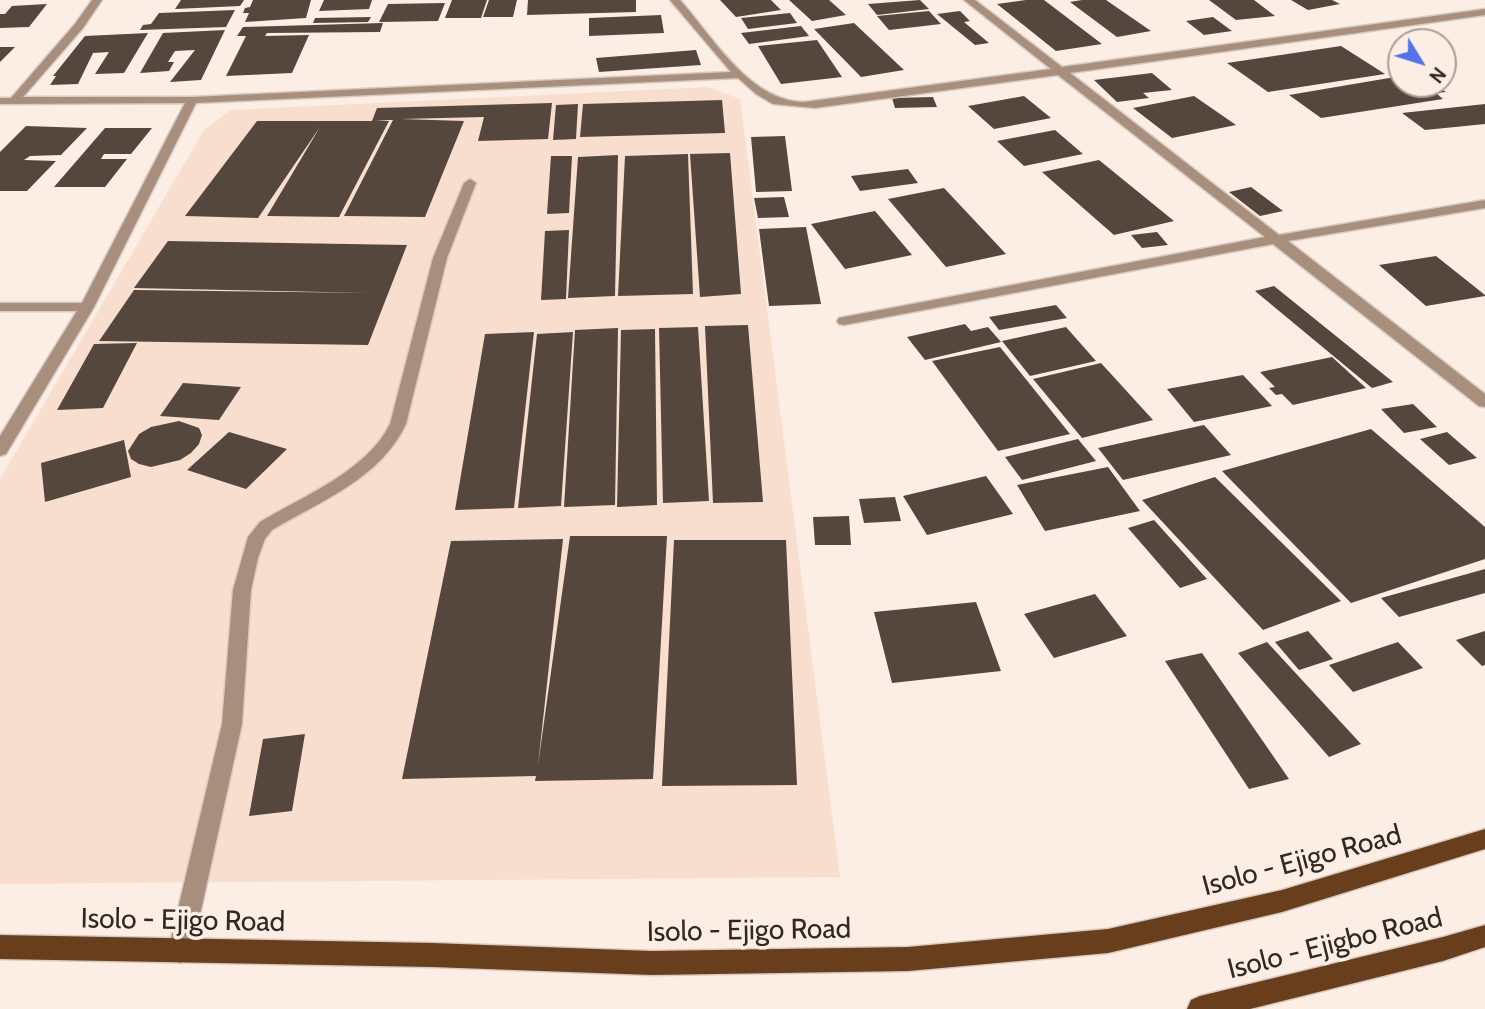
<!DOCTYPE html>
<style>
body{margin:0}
#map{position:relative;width:1485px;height:1009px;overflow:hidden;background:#fceee4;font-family:Cabin,sans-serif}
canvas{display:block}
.north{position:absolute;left:1387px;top:28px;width:70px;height:70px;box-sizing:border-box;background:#fceee4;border:2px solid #aa9f97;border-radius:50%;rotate:128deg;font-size:19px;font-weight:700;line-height:28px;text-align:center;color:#2f2824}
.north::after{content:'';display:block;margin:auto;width:24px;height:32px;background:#5274e8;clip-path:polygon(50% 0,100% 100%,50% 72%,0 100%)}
</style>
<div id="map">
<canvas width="1485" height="1009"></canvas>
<div class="north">N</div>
</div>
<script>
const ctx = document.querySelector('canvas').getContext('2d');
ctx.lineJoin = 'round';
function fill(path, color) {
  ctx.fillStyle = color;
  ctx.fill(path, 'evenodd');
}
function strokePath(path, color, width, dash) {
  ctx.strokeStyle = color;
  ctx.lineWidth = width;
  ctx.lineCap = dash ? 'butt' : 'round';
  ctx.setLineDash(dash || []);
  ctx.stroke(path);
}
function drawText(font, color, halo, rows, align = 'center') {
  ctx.font = font + ' Cabin,sans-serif';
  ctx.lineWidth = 7;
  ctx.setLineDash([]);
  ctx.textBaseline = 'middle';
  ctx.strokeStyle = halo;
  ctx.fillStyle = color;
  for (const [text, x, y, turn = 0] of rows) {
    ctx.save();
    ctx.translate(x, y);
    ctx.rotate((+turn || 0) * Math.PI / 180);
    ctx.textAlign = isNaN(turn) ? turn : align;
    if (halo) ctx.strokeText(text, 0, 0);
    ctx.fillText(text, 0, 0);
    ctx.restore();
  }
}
const built = new Path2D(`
 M709,87L740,99L840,877L0,884V479L204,130L231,110Z`);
const building = new Path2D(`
 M181,0H244L240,6L175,9Z
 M253,0H311L306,18L245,22L249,13H243L245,8L250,7Z
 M324,0H372L369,9L319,11Z
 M452,0H487L481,18H445Z
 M489,0H517L513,17H483Z
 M528,0H636V12L527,15Z
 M720,0H771L781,10L736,17Z
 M789,0H829L846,15L812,21Z
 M920,0L929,9L877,15L868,4Z
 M1026,0H1044L1102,44L1056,51L997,4Z
 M1082,0H1106L1151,31L1117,37L1070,2Z
 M1209,0H1254L1275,16L1236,20Z
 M1291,0H1332L1340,4L1308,10Z
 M445,3L438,21L379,22L388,4Z
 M47,4L29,27L0,28V14H5L12,6Z
 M235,10L226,27L140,30L143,25L151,24L159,13Z
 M929,11L941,24L889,30L877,16Z
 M960,11L970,21L964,22L989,43L975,45L937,14Z
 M790,13L797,23L748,29L741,18Z
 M661,15L664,33L589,36V18Z
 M371,17L368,22L313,23L315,18Z
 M1213,17L1232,31L1204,35L1186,21Z
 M383,23L380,32L267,33L265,36L309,35L292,73L226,76L246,36H237L243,27Z
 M854,23L904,70L861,77L814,29Z
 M801,26L809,36L749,44L741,33Z
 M225,30L201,80L170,82L195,50L175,51L168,62H174L169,71L140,73L163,33Z
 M148,33L124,73L95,74L109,52L93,53L78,84L50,85L56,76H53L85,36Z
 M817,40L842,77L781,84L758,46Z
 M1341,46L1385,74L1268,92L1227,63Z
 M0,47H15L0,62Z
 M696,50L701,65L599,72L596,58Z
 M1152,73L1172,90L1143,93L1149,98L1117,102L1094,80Z
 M1401,76V84H1434L1446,92L1436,93L1443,99L1321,118L1289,95Z
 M1024,96L1051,118L994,129L968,106Z
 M1194,96L1236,125L1172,138L1133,108Z
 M933,97L937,107L895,108L892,98Z
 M722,100L725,133L580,137L583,104Z
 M552,103L548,139L478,141L484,117L401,119L464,121L425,217L344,216L393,120H375L389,121L339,217L267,216L320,127L258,218L185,216L257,121H372L377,108Z
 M578,104L576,139L553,140L556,105Z
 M1485,104V124L1425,130L1402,113Z
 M26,126L87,128L61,155L30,156L24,160L56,161L27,191H0V152Z
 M105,128H152L131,154H104L101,159H127L105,187H54Z
 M1055,130L1083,154L1024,166L997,141Z
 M785,136L792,191L756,192L751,137Z
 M730,153L741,294L700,297L690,154Z
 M688,154L693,294L618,296L625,156Z
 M618,155L615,296L568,298L578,157Z
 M551,156H572L569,213L547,214Z
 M1099,160L1174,221L1114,235L1042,172Z
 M908,169L918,183L860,191L851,176Z
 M1251,187L1283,211L1260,216L1229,192Z
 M944,188L1006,254L946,267L888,199Z
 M784,197L789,217L758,218L754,198Z
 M875,211L912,255L845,269L811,224Z
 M806,227L821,304L769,306L759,229Z
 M569,230L566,299L541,300L545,231Z
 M1157,232L1168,245L1142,248L1131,235Z
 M168,241L407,245L368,345L99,341L134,290L371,293L134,288Z
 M1436,256L1485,295V296L1426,306L1379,265Z
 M1274,286L1393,382L1372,388L1255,291Z
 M1056,305L1067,318L999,330L989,317Z
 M965,324L971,331L988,327L1001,342L925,360L907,337Z
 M748,325L763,502L713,503L705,326Z
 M698,327L709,501L663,503L659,328Z
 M1066,327L1096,361L1030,376L1002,341Z
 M618,328L615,505L564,507L575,330Z
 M655,329L657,505L617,507L621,330Z
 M534,332L514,508L455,510L485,334Z
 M573,332L561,506L518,508L537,334Z
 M137,343L103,408L57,410L94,344Z
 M1000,347L1070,434L998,451L932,361Z
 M1332,357L1366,388L1293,405L1282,394L1276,395L1269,388L1275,387L1260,372Z
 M1101,363L1153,420L1082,438L1033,379Z
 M1243,375L1272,406L1194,422L1167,389Z
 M183,383L241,387L219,420L160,416Z
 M1413,404L1437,427L1404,433L1381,409Z
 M179,421L199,428L202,435L199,444L191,453L180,460L151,467L139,464L131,459L128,451L139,434L151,427Z
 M1204,425L1231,455L1123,480L1098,448Z
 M1371,429L1485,527V559L1351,603L1222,471Z
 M229,432L287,449L246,489L187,470Z
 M1447,432L1477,458L1449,465L1420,439Z
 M1078,439L1096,461L1022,480L1005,457Z
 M124,440L131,477L45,502L41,463Z
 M1108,467L1140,511L1045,531L1017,485Z
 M986,476L1013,514L927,535L903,496Z
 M1215,477L1341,601L1263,630L1142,500Z
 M895,497L901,521L864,523L859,499Z
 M849,516L851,545H815L813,517Z
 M1154,520L1207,579L1180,588L1128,528Z
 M570,536H667L653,779L535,781L536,776L402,779L451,541L563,539L538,765Z
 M674,540H786L797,785L662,786Z
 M1485,569V593L1399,617L1381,598Z
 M1095,594L1127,636L1054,658L1024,614Z
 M976,602L1001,671L892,683L874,612Z
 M1308,631L1333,659L1299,670L1275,642Z
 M1485,631V665L1482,666L1456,640Z
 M1267,642L1361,744L1329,757L1238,653Z
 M1398,642L1423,668L1353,692L1329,665Z
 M1202,653L1289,779L1249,789L1165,661Z
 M305,734L292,811L249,816L263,739Z`);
const lane = new Path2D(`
 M470,179L476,183L447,258L406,424C381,478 321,501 272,530L265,539L258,558L251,590L242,724L192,951L189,959L180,963L171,959L168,951L222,724L233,590L248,537L260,522C303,496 367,471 390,424L433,258L464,183Z`);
const street = new Path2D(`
 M92,0H102L83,28L23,97H192L731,72L670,0H680C713,37 749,101 804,102L1051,69L964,0H975L1062,67L1485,9V15L1070,73L1279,235L1485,200V208L1288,241L1485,394V407L1479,406L1273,244L844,325L839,324L837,321L839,318L844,317L1265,237L1058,75L815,108L773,104L756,94L738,78L196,103L94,307L6,454L0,456V436L77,311H0V303H82L185,103L0,104V98H11L75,24Z`);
const primary = new Path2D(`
 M1485,829V849L1282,912L1108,953L908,971L652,975L432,967L0,959V935L432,943L652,951L908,947L1108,929L1282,890Z
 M1485,925V947L1443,961L1250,1009H1187L1191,1000L1200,996L1443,937Z`);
const nearStreetnames = [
 ["Isolo - Ejigo Road",1302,861,-15],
 ["Isolo - Ejigo Road",183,921,1],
 ["Isolo - Ejigo Road",749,931,-1],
 ["Isolo - Ejigbo Road",1335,944,-14]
];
fill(built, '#f7dece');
fill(building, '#55473d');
strokePath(lane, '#d7cac1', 3);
strokePath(street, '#d7cac1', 3);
strokePath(primary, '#d7cac1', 3);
fill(lane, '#a88e7d');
fill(street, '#a88e7d');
fill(primary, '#693e1d');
drawText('28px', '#2f2824', '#fceee4', nearStreetnames);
</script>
